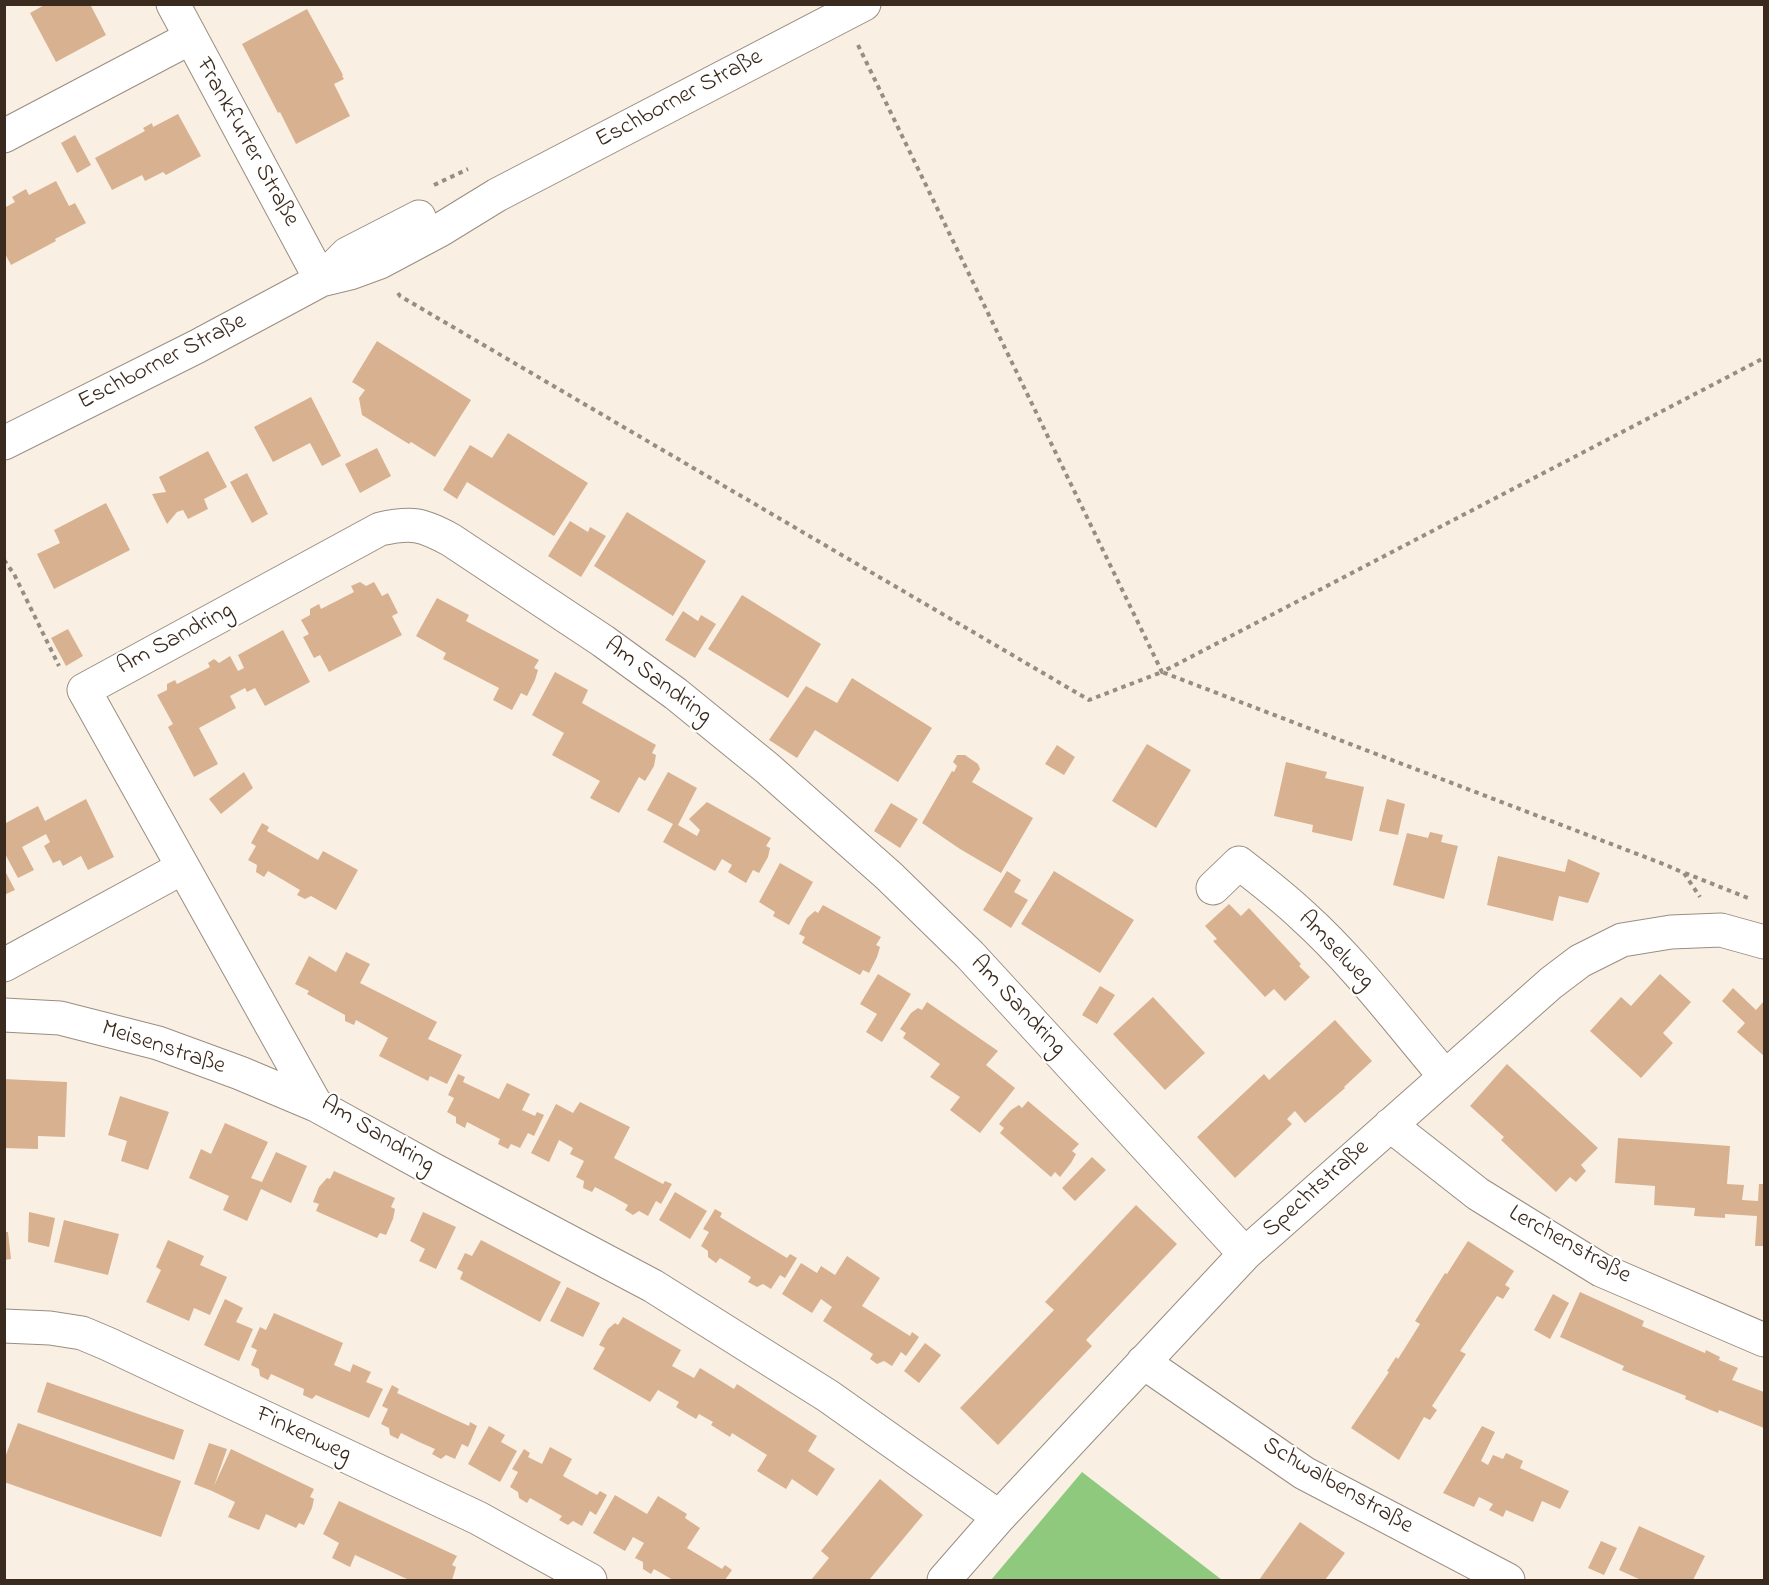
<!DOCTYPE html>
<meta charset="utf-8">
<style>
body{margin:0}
#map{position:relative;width:1769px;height:1585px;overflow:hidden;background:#f9f0e3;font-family:"Indie Flower",sans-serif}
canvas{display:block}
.frame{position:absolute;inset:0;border:6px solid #3b2a1e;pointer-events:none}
</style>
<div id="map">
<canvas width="1769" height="1585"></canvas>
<div class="frame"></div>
</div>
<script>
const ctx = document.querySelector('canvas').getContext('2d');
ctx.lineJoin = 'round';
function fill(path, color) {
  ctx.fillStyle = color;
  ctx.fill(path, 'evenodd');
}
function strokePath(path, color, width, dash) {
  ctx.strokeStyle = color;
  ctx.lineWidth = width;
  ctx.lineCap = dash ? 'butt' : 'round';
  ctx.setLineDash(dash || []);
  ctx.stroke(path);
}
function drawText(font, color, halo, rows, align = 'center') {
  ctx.font = font + ' "Indie Flower",sans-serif';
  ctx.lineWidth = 4.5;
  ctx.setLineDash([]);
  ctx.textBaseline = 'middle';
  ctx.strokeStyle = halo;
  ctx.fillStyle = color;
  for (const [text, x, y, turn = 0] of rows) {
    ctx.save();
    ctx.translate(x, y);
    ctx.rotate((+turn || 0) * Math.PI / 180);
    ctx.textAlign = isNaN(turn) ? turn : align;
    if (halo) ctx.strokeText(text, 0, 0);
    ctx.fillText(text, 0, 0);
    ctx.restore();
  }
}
const green = new Path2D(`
 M1082,1472L1222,1580H991Z`);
const building = new Path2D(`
 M46,4H90L106,35L56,62L30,13Z
 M307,9L343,75L342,76L344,79L334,84L350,116L296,144L280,112L278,113L242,44Z
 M178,114L201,156L166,175L163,172L145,181L142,175L112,190L95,158L145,131L143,128L152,123L153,127Z
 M75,135L91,165L77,173L61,143Z
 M56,181L69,206L75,203L86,223L55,239L56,241L11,265L4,252V208L15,202L12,197L26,189L29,195Z
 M377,341L471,400L435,457L411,442L409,444L362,415L359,398L365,390L352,382Z
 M311,397L341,456L322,466L310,443L273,462L254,427Z
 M508,433L588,483L554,536L467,482L457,499L443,490L470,445L492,458Z
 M377,448L391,476L360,493L345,464Z
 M208,451L227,487L204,499L208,509L188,519L183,510L177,512L167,524L152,494L166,492L159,477Z
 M247,473L268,514L252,523L230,482Z
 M106,503L130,550L54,589L37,554L60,543L54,530Z
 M627,512L706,561L673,616L594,566Z
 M570,521L588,532L590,527L606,536L581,577L548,556Z
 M360,582L366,586L374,582L382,596L388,593L398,613L392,616L402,635L329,672L320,655L314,658L303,637L309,634L301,620L310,615V609L319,604L321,609L354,592L351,586Z
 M742,595L821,644L788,698L708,649Z
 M437,598L469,615L466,621L539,660L534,668L538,670L535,680L527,696L521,693L512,710L493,700L499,688L443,659L446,653L416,636Z
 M683,611L698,621L701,615L716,624L695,658L665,640Z
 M68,629L83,656L66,666L51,638Z
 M283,630L310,682L265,706L255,688L247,692L245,688L230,696L236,708L199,728L218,764L194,777L168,727L173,724L157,695L167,690V684L175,680L177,684L210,667L208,663L214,659L219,663L230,656L238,671L244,668L238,655Z
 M555,672L588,690L582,703L656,745L652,753L656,755L654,766L645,781L639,777L619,813L590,798L600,781L552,755L564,733L532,715Z
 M852,678L932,728L898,782L815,730L797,758L769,740L806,686L837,703Z
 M1147,744L1191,770L1156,828L1112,801Z
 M1057,745L1075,757L1064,775L1045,764Z
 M957,755H965L978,764L980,769L972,782L1033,818L1001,873L960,849L922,823L952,771L954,772L957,766L953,762Z
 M1286,762L1327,772L1325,778L1364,787L1352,841L1312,832L1313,825L1274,816Z
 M244,772L253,788L221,814L209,799Z
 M668,772L697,788L678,825L697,836L700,830L689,819L707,802L771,838L766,846L770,848L768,857L759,873L753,870L746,883L728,872L732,865L722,859L715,871L663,842L673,824L647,810Z
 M86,799L114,857L88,870L81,856L63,866L60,860L53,863L44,846L50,842L46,834L22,847L34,870L18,878L4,852V824L38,806L45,821Z
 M1387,799L1405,804L1398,835L1379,831Z
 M891,803L918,819L900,848L874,831Z
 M262,823L269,827L267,831L318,860L323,851L358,870L336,910L311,896L305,899L297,895L300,890L268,871L264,877L256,872L257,865L248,860L256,846L251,843Z
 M1430,832L1443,835L1441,842L1458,846L1444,899L1393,885L1407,833L1428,838Z
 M1498,856L1565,872L1568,859L1600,873L1588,903L1559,896L1553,921L1487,905Z
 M780,863L813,882L789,925L773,916L775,912L759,902Z
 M4,869L15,890L4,895Z
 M1007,871L1021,880L1014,892L1028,900L1011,928L983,910Z
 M1054,871L1134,920L1100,973L1021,924Z
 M1229,904L1241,916L1249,908L1301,964L1299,966L1310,977L1285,1001L1274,989L1265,997L1213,941L1217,939L1205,926Z
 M823,905L881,937L876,945L880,947L877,957L869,973L863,970L860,975L802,943L805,937L799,934L807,918L815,911L818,913Z
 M346,952L370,964L360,983L437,1022L428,1039L462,1055L447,1084L430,1076L428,1081L379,1056L388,1038L356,1020L354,1025L345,1021V1015L307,994L309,991L295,984L309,956L336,972Z
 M878,974L911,994L882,1042L866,1032L877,1014L860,1004Z
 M1660,974L1691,1002L1663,1033L1673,1043L1641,1078L1590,1031L1621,997L1631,1006Z
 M1100,986L1115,995L1097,1024L1082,1015Z
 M1733,988L1756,1010L1764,1001V1056L1737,1032L1745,1023L1722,1001Z
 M1153,997L1205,1053L1165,1090L1113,1034Z
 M927,1002L998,1051L986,1065L1015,1088L980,1133L950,1110L960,1097L930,1077L940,1064L903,1038L906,1033L900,1029L911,1013L918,1008L922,1010Z
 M1335,1020L1372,1061L1344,1087L1345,1088L1305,1123L1295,1111L1287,1119L1292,1124L1235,1178L1197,1137L1264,1074L1269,1080Z
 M1507,1064L1598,1148L1581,1165L1586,1171L1576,1182L1570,1177L1556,1192L1501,1140L1504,1137L1470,1106Z
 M458,1074L465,1077L463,1082L499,1099L507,1083L530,1094L522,1110L535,1116L537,1112L544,1115L534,1136L528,1133L520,1148L511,1144L508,1149L498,1144L500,1139L467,1122L465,1128L456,1123V1117L447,1112L454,1098L448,1095Z
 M4,1079L67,1082L65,1137L38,1136V1149L4,1148Z
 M120,1096L169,1112L148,1170L121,1161L127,1141L108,1135Z
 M1028,1101L1079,1144L1072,1151L1076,1154L1071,1163L1060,1177L1055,1172L1051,1177L1000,1133L1004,1128L999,1124L1011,1110L1019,1105L1022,1108Z
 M580,1102L630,1127L614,1158L663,1184L665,1181L672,1184L661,1204L656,1201L648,1216L639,1211L633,1215L625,1210L628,1205L612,1196L595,1187L592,1192L583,1188L584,1181L576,1177L584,1161L570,1154L573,1148L559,1140L549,1162L531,1153L556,1104L573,1113Z
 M225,1123L268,1142L251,1178L262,1182L276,1152L307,1166L291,1203L261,1189L247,1221L223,1210L229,1196L189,1178L201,1149L211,1154Z
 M1618,1138L1730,1146L1727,1184L1744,1185L1742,1200L1758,1201L1759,1184H1764V1246H1755L1757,1216L1725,1214V1218L1694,1216L1695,1208L1654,1205L1655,1186L1615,1183Z
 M1092,1157L1106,1170L1075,1201L1062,1188Z
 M334,1171L395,1198L391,1207L395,1209L393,1219L386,1235L380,1233L377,1238L316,1211L319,1204L313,1202L319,1187L327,1178L330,1179Z
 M675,1192L707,1211L690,1239L659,1220Z
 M1136,1205L1177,1244L1086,1340L1092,1346L998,1445L960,1408L1054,1310L1045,1302Z
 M715,1209L722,1213L720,1217L787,1258L790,1254L797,1258L785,1278L780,1275L771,1289L763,1284L757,1287L748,1282L751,1277L720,1258L716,1263L708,1257V1251L701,1246L709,1232L703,1229Z
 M29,1212L55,1218L49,1247L28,1242Z
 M423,1212L456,1227L436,1269L419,1261L425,1249L410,1241Z
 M64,1220L119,1234L108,1275L54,1262Z
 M4,1232H8L11,1259L4,1260Z
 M168,1240L204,1256L200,1265L227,1277L210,1315L194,1308L189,1321L146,1302L161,1270L156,1267Z
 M481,1240L561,1282L540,1322L460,1279L463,1272L457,1269L465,1253L472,1256Z
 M1468,1241L1514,1271L1505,1285L1510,1288L1503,1299L1497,1296L1460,1351L1466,1354L1432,1406L1437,1410L1430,1420L1424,1417L1399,1460L1351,1428L1389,1372L1387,1371L1396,1357L1398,1359L1420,1324L1415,1321L1445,1273L1447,1274Z
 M847,1256L880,1278L862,1306L910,1336L912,1332L919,1337L906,1356L901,1352L892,1366L884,1361L877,1364L870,1359L873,1354L823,1321L832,1307L821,1299L812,1313L782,1294L801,1263L817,1273L821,1266L835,1275Z
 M567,1287L600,1303L583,1337L550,1321Z
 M1580,1292L1644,1321L1642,1326L1705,1353L1706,1350L1720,1357L1719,1360L1738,1368L1732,1380L1764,1392V1428L1719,1410L1718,1413L1685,1399L1686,1396L1622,1370L1624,1366L1560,1337Z
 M1553,1294L1569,1303L1550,1339L1534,1330Z
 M225,1299L243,1308L236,1322L253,1329L239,1361L204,1345Z
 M274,1313L343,1343L334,1365L350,1372L353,1364L371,1372L366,1382L383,1389L369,1418L316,1395L312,1399L303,1395L304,1389L271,1374L268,1380L260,1376L259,1369L251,1365L257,1350L251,1347L260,1327L266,1330Z
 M623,1317L681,1350L672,1366L694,1378L700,1368L734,1389L737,1384L817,1436L808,1451L835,1469L817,1496L792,1479L786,1489L757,1471L767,1455L732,1433L730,1437L711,1425L713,1422L699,1414L696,1419L676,1407L679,1402L658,1390L650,1402L593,1369L605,1348L599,1345L608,1329L615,1323L618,1325Z
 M925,1343L941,1355L919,1383L904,1371Z
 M47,1382L184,1430L174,1460L37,1412Z
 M392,1385L399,1389L397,1393L469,1426L470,1422L477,1426L468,1447L462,1444L455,1459L446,1455L441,1459L432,1454L435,1449L419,1442L401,1433L398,1439L390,1435L389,1428L381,1424L388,1409L382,1406Z
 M18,1423L181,1481L161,1537L4,1482V1460Z
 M489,1426L505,1435L501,1442L517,1451L500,1482L468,1464Z
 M1482,1426L1495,1432L1481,1461L1488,1465L1493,1455L1503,1459L1506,1453L1523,1461L1520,1468L1569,1491L1560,1509L1542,1501L1533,1522L1506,1510L1503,1517L1489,1510L1493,1504L1479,1497L1474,1507L1443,1493Z
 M209,1443L227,1449L214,1486L231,1449L314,1489L310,1497L314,1499L312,1508L304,1525L299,1523L296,1528L266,1514L259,1530L228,1517L235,1502L212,1491L194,1484Z
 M550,1447L572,1459L563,1476L597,1495L600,1491L607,1495L596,1515L590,1511L582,1526L573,1521L568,1525L559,1520L562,1516L530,1498L527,1503L519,1498L518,1492L510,1487L518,1472L512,1469L524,1449L530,1453L528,1457L542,1464Z
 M880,1479L923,1515L869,1580H811L829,1558L821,1551Z
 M615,1495L647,1514L658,1496L687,1514L685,1518L700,1528L687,1548L722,1569L725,1565L732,1570L725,1580H673L654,1569L651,1574L643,1569V1562L635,1558L644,1543L633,1537L625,1551L593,1533Z
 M339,1501L457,1556L452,1565L456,1567L452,1580H409L355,1555L350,1567L332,1558L339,1543L323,1534Z
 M1300,1522L1345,1553L1325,1580H1259Z
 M1639,1526L1705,1556L1693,1580H1641L1619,1570Z
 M1601,1541L1617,1548L1604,1575L1588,1568Z`);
const path = new Path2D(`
 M858,45L1162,672L1764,358
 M434,185L468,169
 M398,293L400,296L1089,700L1162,672L1666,865L1684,873L1700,897
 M4,560L14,574L59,666
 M1685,873L1748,898`);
const minor = new Path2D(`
 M173,4L321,280
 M4,136L190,38
 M333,268L347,254L419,217
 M4,443L196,347L321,280L350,273L380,262L440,230L497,195L864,4
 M1213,888L1239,863C1261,880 1283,897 1303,916C1355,963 1399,1022 1444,1075
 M4,965L182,868
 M4,1015L60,1018L158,1043L240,1073L316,1105
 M1390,1125L1478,1194L1601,1270L1764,1340
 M4,1326L50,1328L82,1333L108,1344L478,1518L590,1580
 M1143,1362L1304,1473L1508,1580
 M999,1517L828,1396L653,1286L432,1169L316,1105L84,690L380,529C412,522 422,524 451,540L603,641L676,694L767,768L889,876L970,955L1245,1254
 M944,1580L999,1517L1245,1254L1551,983L1580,961L1622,940L1671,932L1721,930L1764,942`);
const streetNames = [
 ["Eschborner Straße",680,100,-28],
 ["Frankfurter Straße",246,143,61],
 ["Eschborner Straße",163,363,-27],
 ["Am Sandring",176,640,-28],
 ["Am Sandring",657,682,37],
 ["Amselweg",1335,951,46],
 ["Am Sandring",1017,1007,47],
 ["Meisenstraße",163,1049,18],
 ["Am Sandring",377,1136,31],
 ["Spechtstraße",1317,1190,-42],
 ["Lerchenstraße",1569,1246,29],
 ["Finkenweg",303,1436,25],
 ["Schwalbenstraße",1337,1487,30]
];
fill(green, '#8ec97d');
fill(building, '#d8b190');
strokePath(minor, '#9a8d80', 35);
strokePath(path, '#9a8d80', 4, [4.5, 4.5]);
strokePath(minor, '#fff', 33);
drawText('24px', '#3b2a1e', '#fff', streetNames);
</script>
